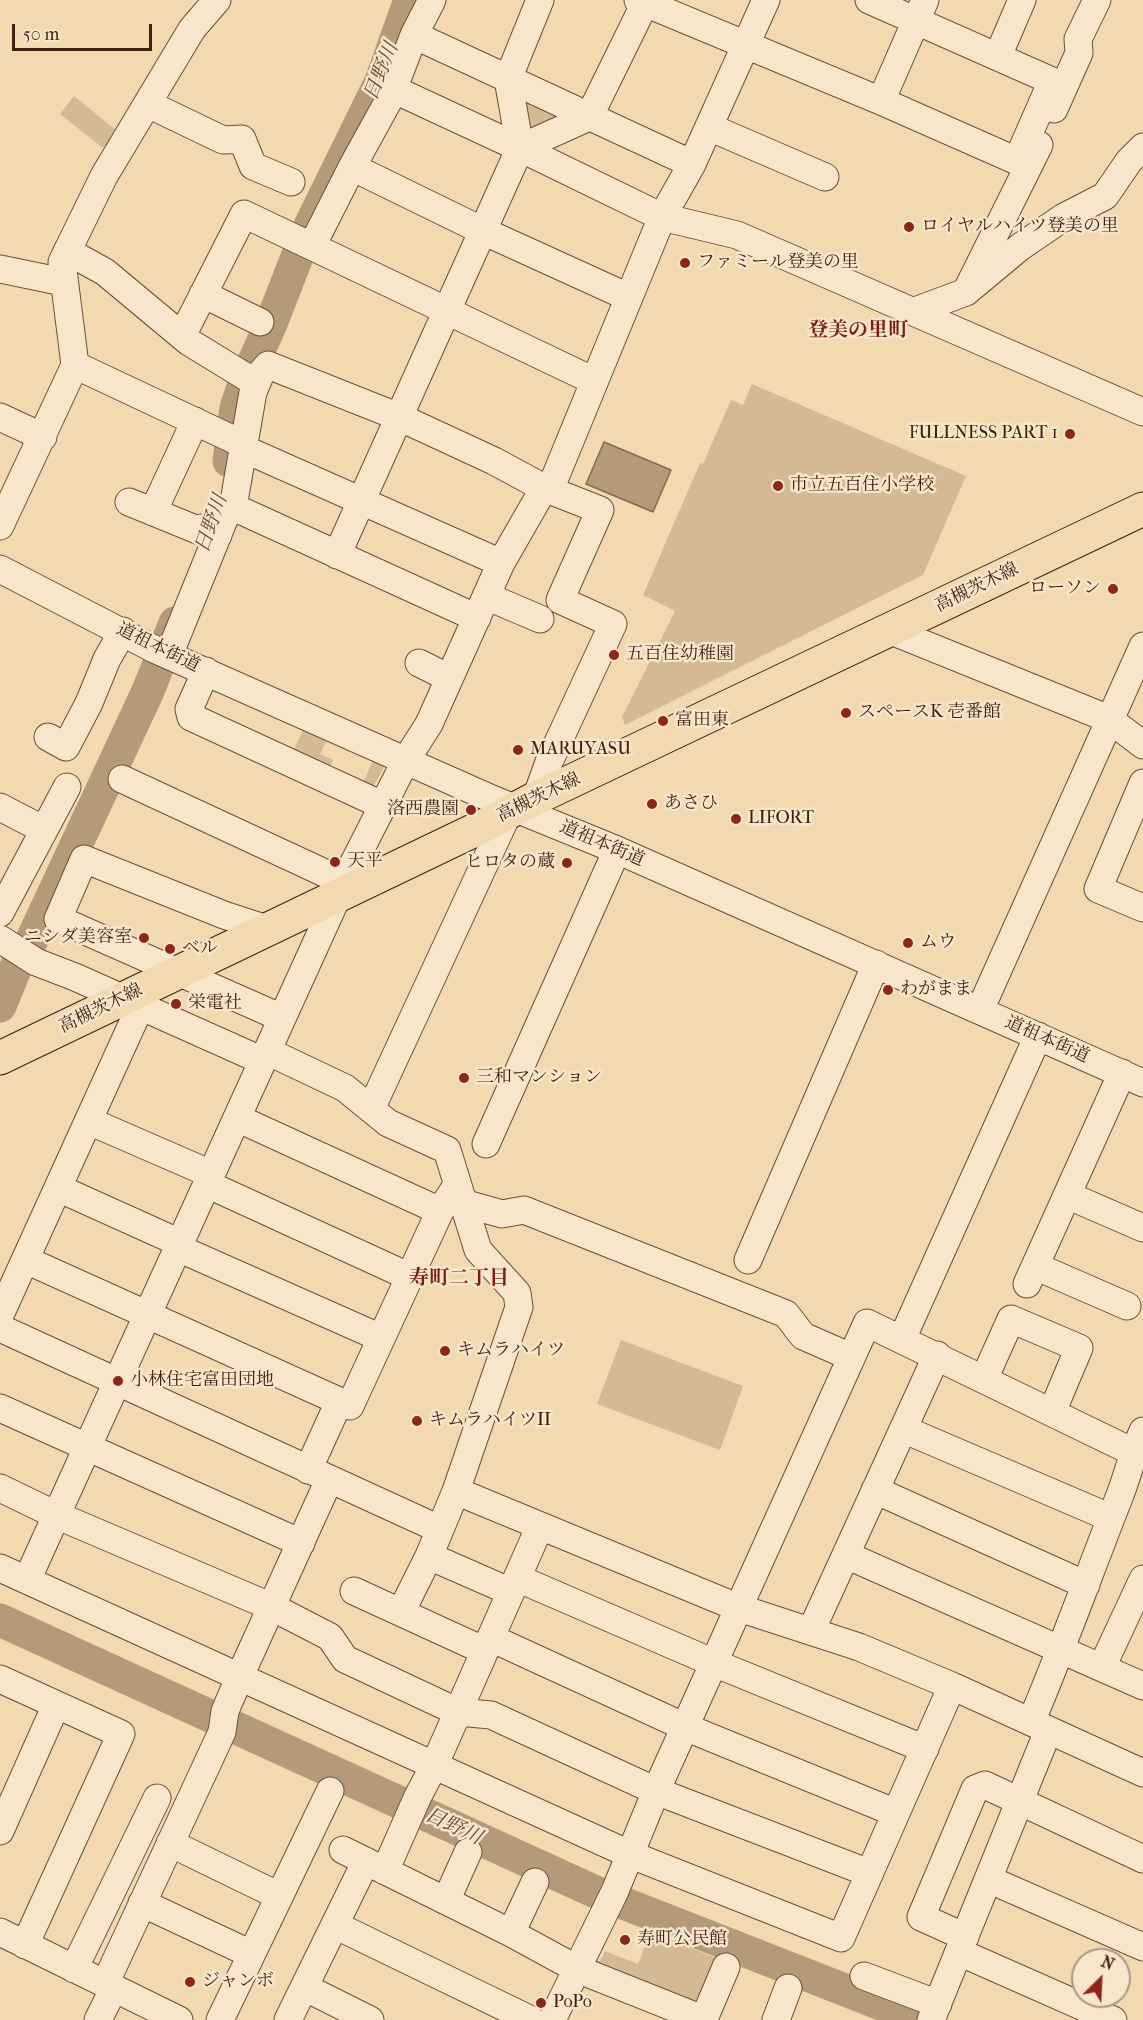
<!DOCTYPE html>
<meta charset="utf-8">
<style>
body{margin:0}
#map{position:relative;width:1143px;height:2020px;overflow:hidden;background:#f2d9b0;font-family:"IM FELL French Canon",serif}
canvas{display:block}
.north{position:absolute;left:1071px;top:1948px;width:60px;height:60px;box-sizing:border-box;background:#f7e6cc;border:2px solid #ae9681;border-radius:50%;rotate:24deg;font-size:16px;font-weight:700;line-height:24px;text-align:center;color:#401f10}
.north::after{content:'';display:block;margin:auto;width:21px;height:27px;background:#8f2418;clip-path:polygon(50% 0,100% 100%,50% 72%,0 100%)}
.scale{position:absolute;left:12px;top:24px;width:140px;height:27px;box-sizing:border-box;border:3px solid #401f10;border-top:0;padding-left:8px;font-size:18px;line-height:21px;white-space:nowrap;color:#401f10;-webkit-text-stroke:4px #f7e6cc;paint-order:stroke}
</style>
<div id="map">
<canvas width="1143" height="2020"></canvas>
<div class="north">N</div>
<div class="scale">50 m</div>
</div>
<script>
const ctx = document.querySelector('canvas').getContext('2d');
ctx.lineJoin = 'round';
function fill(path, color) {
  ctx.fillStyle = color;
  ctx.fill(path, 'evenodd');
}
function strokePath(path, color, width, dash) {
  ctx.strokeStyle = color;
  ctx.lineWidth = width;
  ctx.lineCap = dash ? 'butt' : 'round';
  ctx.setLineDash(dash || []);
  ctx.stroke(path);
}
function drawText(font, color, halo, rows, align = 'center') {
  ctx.font = font + ' "IM FELL French Canon","Noto Serif JP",serif';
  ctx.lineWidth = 5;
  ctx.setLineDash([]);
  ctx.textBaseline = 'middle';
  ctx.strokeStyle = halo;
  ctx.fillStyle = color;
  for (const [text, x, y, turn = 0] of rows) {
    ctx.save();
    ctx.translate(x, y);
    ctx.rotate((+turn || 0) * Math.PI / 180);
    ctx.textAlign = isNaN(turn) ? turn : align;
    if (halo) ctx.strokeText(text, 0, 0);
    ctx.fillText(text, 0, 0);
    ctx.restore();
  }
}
const green = new Path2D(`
 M74,96L117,131L103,148L60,114Z
 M529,103L555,114L558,123L530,136L522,106Z
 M752,384L966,476L923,575L625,725L622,717L675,611L643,595L700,463L703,464L731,400L743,405Z
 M306,724L327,740L320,754L333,760L330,767L362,785L373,761L386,763L370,793L291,756Z
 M621,1340L743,1386L720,1450L597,1404Z
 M651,1932L721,1960L702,2007L592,1967L591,1958L600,1961L605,1951L638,1964Z`);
const water = new Path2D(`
 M604,442L671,470L653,512L586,484Z`);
const river = new Path2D(`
 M229,461L236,408L245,381L270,326L306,234L381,81L410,0
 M0,1006L18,962L29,946L148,691L175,623
 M0,1620L600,1894L909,2015L907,2020`);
const minor = new Path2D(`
 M638,0L881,101L1017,161L1052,81L869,0
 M414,35L692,164
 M998,56L1022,0
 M393,89L520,148L662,217L737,235L1143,412
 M881,101L925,0
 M148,104L223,140L242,139L253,166L291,182
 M1054,109L1079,53L1078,39L1097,0
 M709,127L825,177
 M520,148L589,117L645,3
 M352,167L483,231L628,297
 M312,246L352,167L390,98L414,35L432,0
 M67,251L105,272L189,342L256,383
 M0,269L63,282
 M966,292L1039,145
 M203,294L260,322
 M915,311L966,292L1020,247L1064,217L1105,196L1129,161L1143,147
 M182,336L244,214L594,381
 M75,365L243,444
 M0,417L43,437
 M242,448L501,563
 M129,502L200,531L201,528L218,535
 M233,507L477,618
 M153,512L195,421
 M0,526L75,365L62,262L104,176L192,29L217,0
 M337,555L520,148L508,79L540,0
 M0,569L154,649L492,799L617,850L1143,1083
 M486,596L540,619
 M889,630L1109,719L1143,745
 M169,655L225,517L233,507L253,392L261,373L268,365L399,417L494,461L544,488L600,510L560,600L613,624L549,762L536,798
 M419,663L449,678
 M206,671L189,709L191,717L384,806
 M48,737L66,747L89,703L107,659L123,631
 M122,779L344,882
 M1143,783L1098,889L1143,908
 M0,807L44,830
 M0,913L67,787
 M267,929L224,915L84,859L58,919L282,1018
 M0,939L36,962L75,977L263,1061
 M980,1010L1143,646
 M267,1051L345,1088L388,1123L447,1150L478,1250L517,1293L519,1307L456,1491L429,1556L401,1612
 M371,1109L508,813
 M237,1118L440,1211
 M89,1121L211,1174
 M486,1144L617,850
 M207,1184L410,1277
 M58,1188L180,1243
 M1067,1195L1143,1228
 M463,1203L502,1214L524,1210L786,1314L803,1336L851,1357
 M178,1248L381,1338
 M26,1260L350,1406L440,1211L457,1185
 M748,1260L876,964
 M1035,1266L1127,1306
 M1027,1284L1122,1073
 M0,1315L140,1007
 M0,1328L439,1529
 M902,1339L1038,1036
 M984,1379L1011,1319L1079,1348L1052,1412
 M0,1408L301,1543
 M903,1429L1111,1518
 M308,1470L339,1402
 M0,1488L56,1515L272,1607L330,1637L345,1659L458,1712L491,1715L656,1791L869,1873
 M875,1490L1086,1585
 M456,1491L739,1608L859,1647L952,1686L1143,1773
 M846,1555L1143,1686
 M429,1556L511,1592
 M0,1568L629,1854L841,1938L952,1686
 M517,1578L714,1663L925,1749
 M27,1580L344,882L406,760L429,724L501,563L544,488L554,480L662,217L692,164L766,0
 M354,1591L485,1651
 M811,1631L937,1355
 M491,1638L685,1727L896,1813
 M1102,1667L1143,1579
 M0,1679L121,1734L25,1945
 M1031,1722C1063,1647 1090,1571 1120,1495C1128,1474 1133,1452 1143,1431
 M0,1831L56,1705
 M170,1843L279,1896
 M343,1850L511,1933L577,1969L705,2020
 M385,1871L418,1796L434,1766L540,1526
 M988,1879L1143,1947
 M446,1901L468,1852
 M142,1903L251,1954
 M335,1925L531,2020
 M0,1932L179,2020
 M511,1933L535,1882
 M965,1937L921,1917L975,1789L985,1785L1143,1859
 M959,1952L1113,2020
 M74,1969L157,1798
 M864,1976L938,2004
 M105,1984L222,1732L225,1711L240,1676L329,1480
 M304,1987L370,2020
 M704,2019L726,1967
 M98,2020L114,1988
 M220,2020L330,1791
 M288,2020L366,1861
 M552,2020L615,1891L656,1791L867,1323L1133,1452
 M776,2020L788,1988
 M931,2020L1048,1731`);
const major = new Path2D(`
 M0,1058L481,827L536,798L1143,509`);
const markers = [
 [909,227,6,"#8f2418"],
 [685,263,6,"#8f2418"],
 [1070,434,6,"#8f2418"],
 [778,486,6,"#8f2418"],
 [1113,589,6,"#8f2418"],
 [614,655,6,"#8f2418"],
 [846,713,6,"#8f2418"],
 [663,721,6,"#8f2418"],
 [518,750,6,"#8f2418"],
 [652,804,6,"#8f2418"],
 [471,810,6,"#8f2418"],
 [736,819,6,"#8f2418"],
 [335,862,6,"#8f2418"],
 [567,863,6,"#8f2418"],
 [144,938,6,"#8f2418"],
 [908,943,6,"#8f2418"],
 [170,949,6,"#8f2418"],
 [888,990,6,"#8f2418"],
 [176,1004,6,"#8f2418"],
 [464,1078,6,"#8f2418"],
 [445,1351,6,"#8f2418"],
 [118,1381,6,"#8f2418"],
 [417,1421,6,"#8f2418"],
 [625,1940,6,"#8f2418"],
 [190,1982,6,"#8f2418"],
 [541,2003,6,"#8f2418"]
];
const poiNames = [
 ["ロイヤルハイツ登美の里",921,227],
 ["ファミール登美の里",697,263],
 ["FULLNESS PART 1",1058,434,"right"],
 ["市立五百住小学校",790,486],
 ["ローソン",1101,589,"right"],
 ["五百住幼稚園",626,655],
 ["スペースK 壱番館",858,713],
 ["富田東",675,721],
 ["MARUYASU",530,750],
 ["あさひ",664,804],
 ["洛西農園",459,810,"right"],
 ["LIFORT",748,819],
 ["天平",347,862],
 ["ヒロタの蔵",555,863,"right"],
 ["ニシダ美容室",132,938,"right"],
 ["ムウ",920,943],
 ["ベル",182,949],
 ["わがまま",900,990],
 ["栄電社",188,1004],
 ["三和マンション",476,1078],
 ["キムラハイツ",457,1351],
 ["小林住宅富田団地",130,1381],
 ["キムラハイツII",429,1421],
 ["寿町公民館",637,1940],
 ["ジャンボ",202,1982],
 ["PoPo",553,2003]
];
const streetNames = [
 ["高槻茨木線",977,588,-26],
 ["道祖本街道",158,648,26],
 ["高槻茨木線",539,798,-26],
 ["道祖本街道",602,844,23],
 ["高槻茨木線",101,1009,-26],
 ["道祖本街道",1047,1040,24]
];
const waterNames = [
 ["日野川",382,72,-68],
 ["日野川",212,524,-71],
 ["日野川",453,1827,25]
];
const neighbourhoodNames = [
 ["登美の里町",858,331],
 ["寿町二丁目",459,1279]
];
fill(green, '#d4b995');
fill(water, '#b59a7a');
strokePath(water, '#866950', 1.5);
strokePath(river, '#b59a7a', 33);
strokePath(minor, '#6c4e38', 29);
strokePath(major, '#401f10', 35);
strokePath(minor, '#f7e6cc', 27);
strokePath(major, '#f2d9b0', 33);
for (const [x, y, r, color] of markers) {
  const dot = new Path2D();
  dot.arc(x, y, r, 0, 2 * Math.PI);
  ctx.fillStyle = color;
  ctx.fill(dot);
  strokePath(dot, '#f7e6cc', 2);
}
drawText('18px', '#401f10', '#f7e6cc', poiNames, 'left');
drawText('18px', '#401f10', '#f7e6cc', streetNames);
drawText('italic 20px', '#694a35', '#f7e6cc', waterNames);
drawText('bold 20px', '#7a1f14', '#f7e6cc', neighbourhoodNames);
</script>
